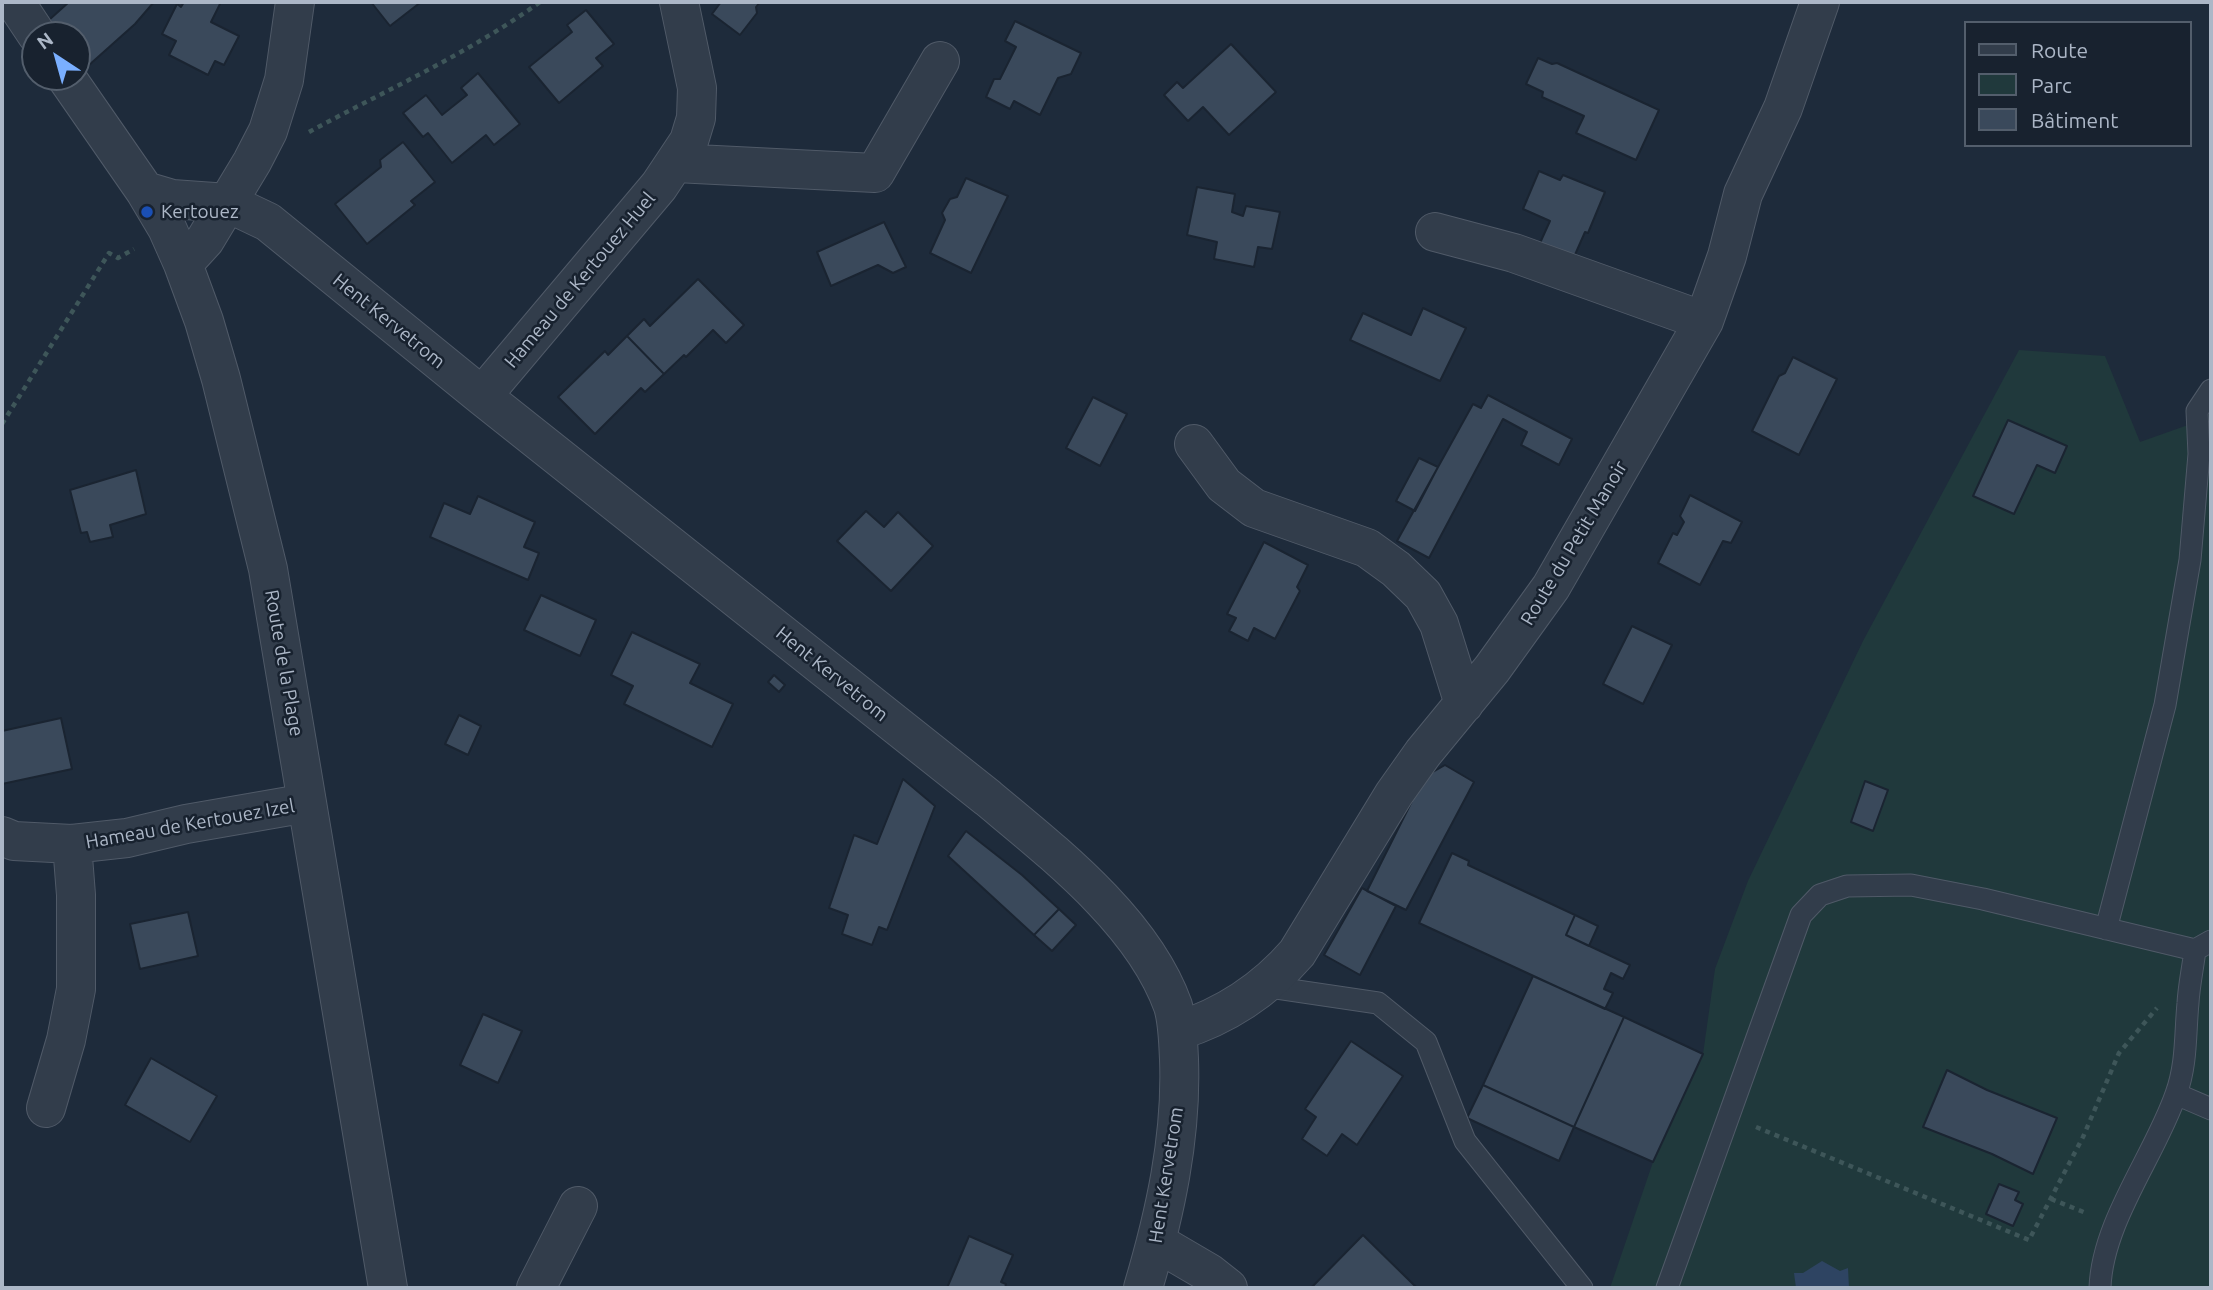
<!DOCTYPE html>
<meta charset="utf-8">
<style>
body{margin:0}
#map{position:relative;width:2213px;height:1290px;overflow:hidden;background:#1e2b3b;font-family:Ubuntu,sans-serif}
canvas{display:block}
.frame{position:absolute;inset:0;border:4px solid #acb7c7;pointer-events:none}
.legend{position:absolute;left:1964px;top:21px;width:228px;height:126px;box-sizing:border-box;background:#18222f;border:2px solid #535e6c;margin:0;padding:9px 12px;list-style:none;font-size:21px;color:#acb7c7}
.legend li{display:flex;align-items:center;gap:14px;height:35px}
.legend b{width:35px;border:2px solid #535e6c}
.north{position:absolute;left:21px;top:21px;width:70px;height:70px;box-sizing:border-box;background:#18222f;border:2px solid #535e6c;border-radius:50%;rotate:324deg;font-size:19px;font-weight:700;line-height:28px;text-align:center;color:#acb7c7}
.north::after{content:'';display:block;margin:auto;width:24px;height:32px;background:#7aafff;clip-path:polygon(50% 0,100% 100%,50% 72%,0 100%)}
</style>
<div id="map">
<canvas width="2213" height="1290"></canvas>
<div class="frame"></div>
<ul class="legend">
<li><b style="height:9px;background:#323d4b"></b>Route</li>
<li><b style="height:19px;background:#20393c"></b>Parc</li>
<li><b style="height:19px;background:#3a495b"></b>Bâtiment</li>
</ul>
<div class="north">N</div>
</div>
<script>
const ctx = document.querySelector('canvas').getContext('2d');
ctx.lineJoin = 'round';
function fill(path, color) {
  ctx.fillStyle = color;
  ctx.fill(path, 'evenodd');
}
function strokePath(path, color, width, dash) {
  ctx.strokeStyle = color;
  ctx.lineWidth = width;
  ctx.lineCap = dash ? 'butt' : 'round';
  ctx.setLineDash(dash || []);
  ctx.stroke(path);
}
function drawText(font, color, halo, rows, align = 'center') {
  ctx.font = font + ' Ubuntu,sans-serif';
  ctx.lineWidth = 5;
  ctx.setLineDash([]);
  ctx.textBaseline = 'middle';
  ctx.strokeStyle = halo;
  ctx.fillStyle = color;
  for (const [text, x, y, turn = 0] of rows) {
    ctx.save();
    ctx.translate(x, y);
    ctx.rotate((+turn || 0) * Math.PI / 180);
    ctx.textAlign = isNaN(turn) ? turn : align;
    if (halo) ctx.strokeText(text, 0, 0);
    ctx.fillText(text, 0, 0);
    ctx.restore();
  }
}
const green = new Path2D(`
 M2019,350L2105,356L2140,442L2188,425L2211,390V1288H1610L1653,1162L1703,1054L1715,969L1748,881L1863,641Z`);
const water = new Path2D(`
 M1822,1261L1840,1271L1848,1268L1849,1288H1796L1794,1273H1803Z`);
const building = new Path2D(`
 M69,2H154L135,24L79,74L77,72V35H44L39,29Z
 M184,2H221L211,22L239,36L224,65L215,61L208,75L169,55L176,41L162,34L177,4L181,7Z
 M371,2H421L390,26Z
 M721,2H760L756,7L757,13L740,35L712,14Z
 M586,10L614,44L596,58L603,66L559,103L529,67L572,32L567,25Z
 M1015,21L1081,53L1071,74L1058,78L1040,115L1014,101L1010,109L986,97L994,79H1000L1016,47L1005,41Z
 M1231,44L1276,92L1229,135L1203,107L1188,121L1164,95L1177,82L1183,88Z
 M1538,58L1552,64L1557,63L1659,110L1636,160L1576,133L1584,116L1542,97L1543,92L1526,84Z
 M478,73L520,124L494,145L486,135L452,163L428,133L423,137L403,113L426,95L442,115L467,95L461,88Z
 M403,142L435,182L411,201L415,205L367,244L335,204L381,167L380,160Z
 M1539,171L1560,180L1563,175L1605,192L1588,233L1585,232L1574,257L1540,243L1550,221L1523,209Z
 M966,178L1008,196L971,273L930,253L945,220L942,213L950,199L957,197Z
 M1197,187L1235,194L1232,212L1243,216L1246,206L1280,212L1272,249L1258,247L1254,267L1214,259L1217,242L1187,235Z
 M884,222L906,267L893,273L878,265L831,286L817,252Z
 M698,279L744,325L726,343L713,330L686,357L684,355L664,374L627,336L644,319L650,326Z
 M1423,308L1466,328L1440,381L1350,340L1363,313L1411,335Z
 M627,336L664,374L645,392L641,388L595,434L558,397L605,351L608,355Z
 M1793,357L1837,379L1799,455L1752,431L1779,376L1785,373Z
 M1488,395L1572,439L1559,465L1521,445L1527,432L1503,419L1429,558L1397,541L1473,404L1481,408Z
 M1093,397L1127,414L1100,466L1066,448Z
 M2008,420L2067,446L2055,473L2037,465L2014,514L1973,496Z
 M1419,458L1438,467L1415,511L1396,501Z
 M136,470L146,514L110,525L113,537L90,542L87,532L81,533L70,490Z
 M1690,495L1742,522L1731,543L1723,541L1700,585L1658,563L1673,533L1677,535L1684,522L1680,516Z
 M478,496L535,522L524,547L539,553L528,580L430,537L444,503L470,514Z
 M866,511L884,527L898,512L933,546L891,591L837,541Z
 M1264,542L1308,565L1297,587L1300,591L1275,639L1254,628L1248,641L1229,631L1236,618L1227,614Z
 M541,595L596,620L580,656L524,630Z
 M1632,626L1672,645L1643,704L1603,684Z
 M632,632L700,664L690,683L733,704L712,747L624,704L633,686L611,675Z
 M774,675L785,685L779,692L768,682Z
 M459,715L481,726L468,755L445,744Z
 M61,718L72,769L2,784V731Z
 M1445,765L1474,782L1406,910L1367,891L1424,777Z
 M903,779L935,806L887,930L879,927L872,945L842,934L848,915L829,908L854,835L877,844Z
 M1865,781L1888,790L1873,831L1851,822Z
 M966,831L1022,875L1059,909L1034,935L948,856Z
 M1452,853L1469,861L1468,865L1575,915L1566,935L1630,965L1623,979L1611,973L1604,989L1613,993L1605,1009L1419,923Z
 M1362,888L1396,906L1360,975L1324,955Z
 M1059,909L1076,925L1052,951L1034,935Z
 M188,912L198,956L140,969L130,924Z
 M1575,915L1598,926L1589,946L1566,935Z
 M1533,976L1624,1017L1574,1127L1483,1085Z
 M483,1014L522,1031L498,1083L460,1065Z
 M1624,1017L1703,1054L1653,1162L1574,1127Z
 M1351,1041L1403,1076L1357,1145L1342,1134L1327,1156L1302,1139L1316,1117L1305,1109Z
 M151,1058L217,1096L190,1142L125,1105Z
 M1947,1070L1987,1090L2057,1118L2033,1174L1992,1154L1923,1127Z
 M1483,1085L1574,1127L1559,1161L1467,1118Z
 M1999,1184L2019,1192L2015,1200L2023,1204L2013,1226L1986,1214Z
 M1363,1235L1417,1288H1311Z
 M969,1236L1013,1255L1001,1282L1006,1284L1005,1288H947Z`);
const path = new Path2D(`
 M309,132C386,90 468,54 540,2
 M2,424L109,253L118,258L134,249
 M1756,1127L2029,1240L2083,1137L2119,1053L2157,1008
 M2051,1199L2086,1213`);
const lane = new Path2D(`
 M2106,929L2165,705L2190,560L2199,454L2197,411L2211,390
 M1263,986L1378,1003L1426,1042L1465,1141L1582,1288
 M2176,1094L2211,1109
 M1667,1288L1801,915L1820,895L1847,886L1911,885L1983,899L2195,950L2211,941
 M2100,1288C2102,1222 2155,1155 2176,1094C2187,1064 2185,1034 2188,1003C2189,985 2193,967 2195,950`);
const street = new Path2D(`
 M15,2L37,35
 M66,77L145,191L167,228L183,264L204,321L221,379L268,569L388,1288
 M676,163L875,173L940,61
 M145,191L172,199L228,203L268,222L482,396L988,798C1055,854 1143,922 1173,1006C1178,1023 1178,1041 1179,1059C1182,1137 1165,1214 1143,1288
 M1435,232L1514,253L1704,321
 M183,264L205,240L252,162L268,131L284,80L295,2
 M482,396L659,186L689,141L696,118L697,88L679,2
 M1194,444L1224,485L1254,508L1367,548L1396,569L1423,595L1439,624L1464,704
 M2,836L14,841L72,844L127,838L186,824L307,803
 M1178,1031C1226,1016 1264,991 1297,953L1394,794L1423,753L1492,669L1551,587L1704,321L1727,256L1743,194L1783,108L1820,2
 M46,1108L66,1040L76,989V895L72,844
 M1156,1242L1209,1273L1228,1288
 M536,1288L578,1206`);
const markers = [
 [147,212,7,"#1a4fb4"]
];
const poiNames = [
 ["Kertouez",161,212]
];
const streetNames = [
 ["Hameau de Kertouez Huel",580,280,-50],
 ["Hent Kervetrom",389,321,39],
 ["Route du Petit Manoir",1574,543,-59],
 ["Route de la Plage",284,663,80],
 ["Hent Kervetrom",832,674,39],
 ["Hameau de Kertouez Izel",190,824,-10],
 ["Hent Kervetrom",1166,1175,-81]
];
fill(green, '#20393c');
fill(water, '#2e4462');
fill(building, '#3a495b');
strokePath(building, '#1a2431', 2);
strokePath(lane, '#505a68', 23);
strokePath(street, '#505a68', 40);
strokePath(path, '#3e5659', 4.5, [5, 5]);
strokePath(lane, '#323d4b', 21);
strokePath(street, '#323d4b', 38);
for (const [x, y, r, color] of markers) {
  const dot = new Path2D();
  dot.arc(x, y, r, 0, 2 * Math.PI);
  ctx.fillStyle = color;
  ctx.fill(dot);
  strokePath(dot, '#18222f', 2.5);
}
drawText('19px', '#acb7c7', '#18222f', poiNames, 'left');
drawText('19px', '#acb7c7', '#18222f', streetNames);
</script>
